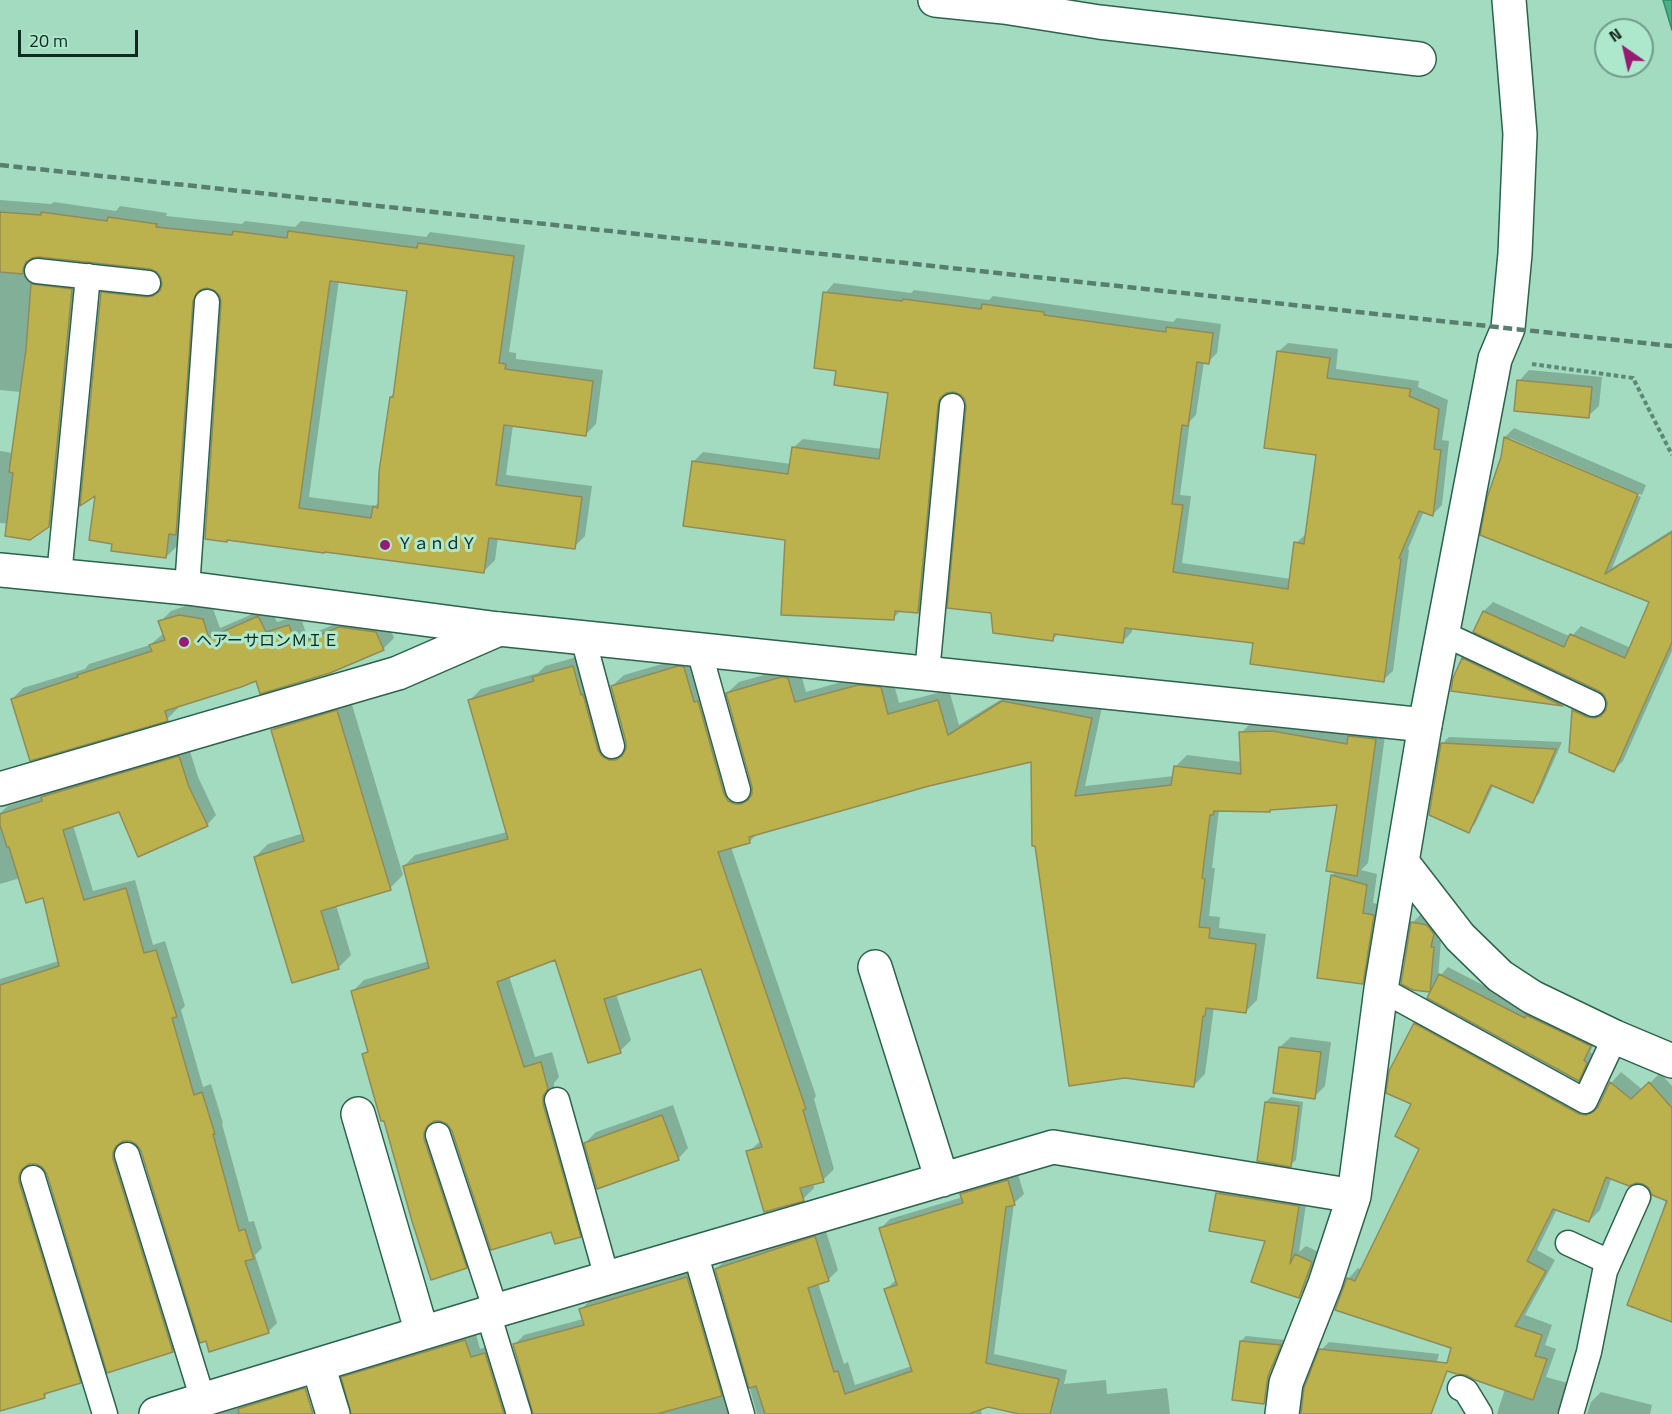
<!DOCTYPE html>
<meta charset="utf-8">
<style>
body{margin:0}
#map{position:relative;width:1672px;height:1414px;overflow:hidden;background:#a2dbbf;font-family:"Titillium Web",sans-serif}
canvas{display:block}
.north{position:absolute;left:1594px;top:18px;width:60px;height:60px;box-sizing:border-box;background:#aee8cc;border:2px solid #709c87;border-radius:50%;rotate:326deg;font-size:16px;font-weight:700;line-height:24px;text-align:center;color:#12291f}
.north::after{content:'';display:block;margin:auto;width:21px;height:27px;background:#981b73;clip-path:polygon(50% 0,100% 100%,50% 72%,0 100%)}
.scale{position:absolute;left:18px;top:30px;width:120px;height:27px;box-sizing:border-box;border:3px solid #12291f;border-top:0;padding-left:8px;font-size:18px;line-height:21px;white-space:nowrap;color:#12291f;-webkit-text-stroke:4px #aee8cc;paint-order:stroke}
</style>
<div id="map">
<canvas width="1672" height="1414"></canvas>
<div class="north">N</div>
<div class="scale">20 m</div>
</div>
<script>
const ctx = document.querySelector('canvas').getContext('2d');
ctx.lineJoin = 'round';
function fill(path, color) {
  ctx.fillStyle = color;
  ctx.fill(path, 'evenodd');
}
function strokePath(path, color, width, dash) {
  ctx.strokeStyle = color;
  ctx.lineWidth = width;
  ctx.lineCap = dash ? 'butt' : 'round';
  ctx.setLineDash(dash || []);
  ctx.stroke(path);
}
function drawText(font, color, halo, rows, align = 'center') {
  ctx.font = font + ' "Titillium Web","Noto Sans JP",sans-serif';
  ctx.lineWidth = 6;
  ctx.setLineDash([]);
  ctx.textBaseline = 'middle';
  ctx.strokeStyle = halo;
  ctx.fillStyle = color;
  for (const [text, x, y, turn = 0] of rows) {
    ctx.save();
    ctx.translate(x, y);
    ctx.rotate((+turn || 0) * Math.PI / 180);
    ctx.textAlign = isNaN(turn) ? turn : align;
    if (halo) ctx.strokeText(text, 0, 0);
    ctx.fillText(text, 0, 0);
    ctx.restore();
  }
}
const water = new Path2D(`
 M1663,0H1672V30Z`);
const shadow = new Path2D(`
 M0,200L51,204L54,202L116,211L120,206L167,213L166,216L242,224L245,221L295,227L301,221L426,237L430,232L525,245L509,352L516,353V359L603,370L596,424L585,435L513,425L506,475L592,486L585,536L574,547L498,537L495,560L484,571L228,539L227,541L223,303L221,296L209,286L203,289L187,523L178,531L177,546L166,557L114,542L97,493L102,293L113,282L164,286L163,277L158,271L150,267L33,256L34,265L83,278L60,514L48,526L0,523V451L12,453L21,392L0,390ZM339,280L408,290L394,394L391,397L379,502L375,506L309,497Z
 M834,283L911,293L914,290L989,300L993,296L1173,322L1177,318L1221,324L1217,353L1208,362H1204L1196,415L1190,421L1180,495L1191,496L1182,563L1291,579L1296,543L1306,534L1317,453L1278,352L1288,343L1338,349L1336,369L1419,381L1418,387L1448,400L1442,440L1449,441L1442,505L1433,514L1424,511L1408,549L1409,550L1393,671L1383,680L1254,642L1132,627V632L1122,642L1059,633L1053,639L968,407L966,399L962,394L954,390L947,392L927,603L918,612L902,610L893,618L786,538L694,461L703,452L791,464L793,448L803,439L882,449L889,392L838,370L825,293Z
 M1529,370L1602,377L1599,406L1588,416L1519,381Z
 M1514,428L1646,485L1642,495L1510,438V441L1641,497L1612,568L1672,530V651L1623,761L1614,770L1570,751L1574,711L1583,702L1597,708L1608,709L1609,702L1606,695L1484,611L1493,602L1571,637L1581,626L1631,648L1651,601L1482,534L1502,457L1505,437Z
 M191,604L213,609L220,628L269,607L277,622L300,615L307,636L351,617L387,621L394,638L383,649L257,678L177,705L178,708L167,719L12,699L23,688L85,669L89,664L150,645L164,633L160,622L171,611Z
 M1474,648L1572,695L1563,704L1452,690L1463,659Z
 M584,655L619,749H627V743L612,686L624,675L690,656L747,793H753V787L727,693L739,682L793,667H799L806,692L870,674L892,677L899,703L949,690L959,725L1015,691L1102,707L1085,786L1174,776L1175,767L1187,755L1242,762L1241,733L1252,722L1386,728L1368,863L1361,870L1377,874L1373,903L1384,905L1373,972L1362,983L1332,875L1337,871L1338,804L1272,808L1270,811L1219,810L1212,868H1215L1209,916L1220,917L1219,928L1266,934L1257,1000L1246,1011L1214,1007L1205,1074L1194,1085L1033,760L929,785L758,833L750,841L731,847L816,1096L814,1099L834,1169L823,1180L813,1183L814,1188L803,1199L748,1152L762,1140L702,967L616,994L631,1040L620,1051L556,958L509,976L535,1057L552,1052L559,1077L554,1083V1092L591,1224L580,1235L552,1230L453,1130L448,1123L441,1119L435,1120V1128L477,1256L466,1267L385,1119L364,1054L369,1050L353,991L364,980L429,961L404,866L415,855L507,832L470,700L481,689L538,673L545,666Z
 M350,698L403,875L390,888L336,905L351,955L338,968L255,857L268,844L304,833L272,730L286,717Z
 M1449,737L1562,742L1539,794L1532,801L1494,784L1475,824L1468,831L1442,744Z
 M189,748L198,777L216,815L207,825L120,810L73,825L93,891L135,880L153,945L165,941L185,1006L181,1010L203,1087L211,1084L223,1123L222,1124L249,1222L254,1221L262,1248L255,1255L277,1323L268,1332L137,1143L130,1140H123L122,1149L182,1341L172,1351L43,1166L36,1163H29L28,1172L89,1372L80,1382L50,1391L44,1397L0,1396V979L59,961L44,896L20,878L0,884V813L8,806L45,794L52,788Z
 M1420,915L1435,917L1441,925L1438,940H1441L1438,978L1448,967L1533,1011L1597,1038L1590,1052L1594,1055L1586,1072L1578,1079L1432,991L1413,989V922Z
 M1425,1014L1590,1104L1598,1105L1601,1104L1611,1083L1621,1072L1643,1090L1660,1073L1672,1086V1320L1652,1245L1666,1199L1645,1183L1612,1177L1600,1210L1589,1221L1557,1209L1537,1250L1555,1260L1525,1315L1552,1325L1545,1345L1556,1349L1546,1377L1571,1384V1414H1497L1505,1389L1453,1347L1348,1279L1358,1268L1362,1270L1421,1148L1413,1103L1415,1024Z
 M1291,1037L1331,1042L1325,1086L1314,1097L1280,1047Z
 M1271,1097L1303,1102L1296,1160L1290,1165L1266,1102Z
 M673,1105L688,1148L678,1159L585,1143L596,1132Z
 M1017,1171L1024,1194L1014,1203L994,1354L1067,1370L1064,1384L1106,1380L1107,1394L1167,1388L1170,1414H1026L979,1404L982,1414H757L716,1269L726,1260L825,1228L838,1270L828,1280L818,1283L844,1364L848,1362L855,1385L912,1366L885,1290L897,1279L880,1229L890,1219L963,1197L962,1194L971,1185Z
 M1227,1184L1307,1197L1299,1252L1306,1246L1321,1253L1309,1286L1299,1296L1267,1240L1218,1193Z
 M697,1269L741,1414H534L514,1345L524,1335L583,1319L581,1310L590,1300Z
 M475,1331L480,1349L495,1344L518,1414H424L367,1370L377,1361Z
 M1246,1336L1285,1340L1273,1370L1269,1397L1264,1402L1241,1341Z
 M1329,1342L1439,1354L1423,1414H1302L1321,1350Z
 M294,1385L303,1414H199Z
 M1601,1392L1652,1405L1650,1414H1587L1591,1402Z`);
const building = new Path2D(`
 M0,212L41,215V212L107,221L108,217L157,224L156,227L232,235L233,231L287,238L288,231L417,248L418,243L514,256L499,363L506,364L505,369L593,381L586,436L504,425L496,485L582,497L575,549L489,538L484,573L325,552L324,553L227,540V542L205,539L221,303L220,296L215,291L207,288L200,290L196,294L193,301L176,535L169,534L166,558L111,551L112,544L89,540L95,496L80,506L101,292L146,297L153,296L160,291L162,285L161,278L157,272L150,269L39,257L32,258L26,262L23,269V274L0,272ZM330,281L407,291L393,397H390L379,472L378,508L373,506L371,518L299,508Z
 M31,284L72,289L49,527L30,540L5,536L13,473L9,472L26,349Z
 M823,292L902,301L903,299L981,309L982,304L1044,312V315L1166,332V327L1213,333L1209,364L1197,362L1188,426L1182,425L1172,504L1183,505L1173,572L1288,589L1294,542L1304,544L1316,455L1264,448L1277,351L1330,358L1327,378L1411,389L1409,396L1439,409L1434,449L1441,450L1433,516L1419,511L1399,558L1401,559L1384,682L1250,664L1253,643L1125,628L1123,643L1054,634L1053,641L993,633L991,613L947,608L966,407L965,400L961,395L954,392L946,393L940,398L938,405L918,613L895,611L894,620L781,615L785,540L683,526L692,461L788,474L792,447L879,459L888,393L834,385L836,371L814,368Z
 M1517,380L1592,387L1589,418L1514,411Z
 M1504,437L1638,494L1605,574L1672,532V642L1614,772L1569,752L1572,710L1587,717L1595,718L1601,716L1606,710L1607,702L1604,695L1599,691L1473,632L1483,611L1564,647L1570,634L1625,658L1649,602L1480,535L1487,498L1501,457Z
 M179,615L203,619L209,638L258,616L266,632L289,625L296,645L339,627L376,632L384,650L330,673L260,694L256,681L241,687L165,711L168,721L30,761L11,699L78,677L77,675L152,651L149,645L165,640L158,621Z
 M1462,658L1563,706L1451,691L1453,678Z
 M573,666L581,695L583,694L598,750L602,756L609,760H616L622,756L626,749V742L611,686L678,666L684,667L694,702L698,701L724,794L728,801L735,804H741L748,800L752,794V787L726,693L781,677L788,678L795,702L858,685L881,687L888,714L938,700L948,735L1002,701L1092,718L1075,796L1171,785L1174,766L1241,774L1239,732L1272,731L1347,744L1348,736L1376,739L1357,876L1326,871L1337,805L1270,810V812L1214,811L1213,815H1210L1202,878L1205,879L1199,927L1210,928L1209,938L1256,944L1246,1013L1206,1008L1205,1016H1203L1194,1087L1125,1078L1069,1086L1035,846H1032L1031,762L929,786L749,837L750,843L718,852L806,1109L803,1110L824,1182L800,1188L804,1201L764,1212L746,1151L762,1147L701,969L604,999L621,1053L588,1063L555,960L497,982L524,1067L541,1062L548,1089L543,1096V1104L581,1237L555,1244L551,1232L491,1250L452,1131L447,1124L440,1121H434L427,1126L424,1133V1139L467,1268L431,1280L412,1221L384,1121H381L362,1054L368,1052L351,991L429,968L403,866L508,839L468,700L534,681L532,677Z
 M337,710L391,890L321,911L339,969L292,983L254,857L304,841L271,730Z
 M1441,743L1556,749L1533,803L1491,785L1469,833L1429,815Z
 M179,756L189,787L208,826L138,857L119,812L63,830L84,900L126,888L144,953L156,950L177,1017L172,1018L194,1095L202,1092L215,1134H213L239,1231L245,1229L254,1259L245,1261L269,1333L209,1352L206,1341L200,1343L141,1151L136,1144L130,1141H123L116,1146L113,1152V1159L173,1352L107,1373L47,1174L42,1167L36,1164H29L22,1169L19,1175V1182L81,1383L44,1394L45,1398L0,1411V985L59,966L43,898L26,903L9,847H7L0,825V814L42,801L41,797Z
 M1331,875L1367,885L1363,913L1374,915L1363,984L1317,978Z
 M1411,922L1427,925L1434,934L1431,947H1434L1430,992L1439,974L1525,1018L1526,1015L1591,1046L1584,1060L1587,1063L1579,1081L1427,998L1430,992L1413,990L1401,984Z
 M1414,1023L1579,1114L1586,1115L1593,1112L1598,1107L1610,1082L1631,1099L1649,1082L1672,1108V1322L1627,1305L1667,1201L1652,1195L1649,1188L1643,1184L1636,1183L1629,1186L1606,1177L1589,1222L1553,1209L1527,1261L1546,1271L1515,1326L1542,1335L1535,1356L1547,1359L1533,1400L1475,1380L1466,1375L1457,1374L1447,1371L1431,1414H1301L1304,1388L1319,1349L1447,1363L1451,1348L1335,1310L1347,1278L1355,1281L1419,1149L1395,1136L1411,1104L1386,1093L1389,1071Z
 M1279,1047L1321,1052L1315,1099L1273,1093Z
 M1265,1102L1299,1106L1291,1167L1257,1161Z
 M662,1115L679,1160L597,1189L584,1143Z
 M1008,1180L1015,1205L1006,1207L986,1363L1059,1379L1050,1414H1019L988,1407L969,1414H765L756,1386L749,1388L715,1269L815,1236L829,1281L808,1288L834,1372L838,1371L845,1394L912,1371L884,1289L897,1285L879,1228L963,1203L960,1194Z
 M1216,1193L1299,1206L1290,1264L1295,1254L1312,1262L1299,1298L1251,1282L1265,1241L1209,1231Z
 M687,1277L722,1396L657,1414H533L513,1344L584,1325L579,1309Z
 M465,1340L471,1357L485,1353L504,1414H351L341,1377Z
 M1240,1341L1281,1345L1268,1376L1264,1404L1232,1400Z
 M305,1388L313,1414H239L238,1409Z`);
const path = new Path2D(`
 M1532,364L1633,378L1672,455`);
const service = new Path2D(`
 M37,271L148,283
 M59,576L88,276
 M187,588L207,302
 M1442,633L1593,704
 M583,638L612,746
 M699,650L738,790
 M927,673L952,406
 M1381,989L1585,1101L1615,1037
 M557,1100L607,1278
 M438,1135L496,1311
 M127,1155L203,1400
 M33,1178L105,1414
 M1568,1243L1609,1262
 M695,1252L742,1414
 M488,1313L519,1414
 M1460,1388L1466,1391L1480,1414
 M1571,1414L1589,1352L1605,1271L1638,1197`);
const minor = new Path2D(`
 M935,0L1004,7L1099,22L1419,59
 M0,789L398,673L499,629
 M1402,862L1460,937L1500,976L1532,997L1615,1037L1672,1061
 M875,967L942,1180
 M358,1114L422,1333
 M318,1365L333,1414
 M156,1414L488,1313L1053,1147L1354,1196
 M1282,1414L1286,1383L1325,1284L1354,1196L1381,989L1402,862L1425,725L1495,359L1508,328L1515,254L1520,134L1509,0`);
const tertiary = new Path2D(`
 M0,570L187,588L499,629L1425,725`);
const rail = new Path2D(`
 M0,165L1672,346`);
const markers = [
 [385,545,6,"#981b73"],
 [184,642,6,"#981b73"]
];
const poiNames = [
 ["ＹａｎｄＹ",397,545],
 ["ヘアーサロンＭＩＥ",196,642]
];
fill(water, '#42b387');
strokePath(water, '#348a68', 1.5);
fill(shadow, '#0003');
fill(building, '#bcb24d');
strokePath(building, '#908b58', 1.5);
strokePath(service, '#2d634c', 27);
strokePath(minor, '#2d634c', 36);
strokePath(tertiary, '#2d634c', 36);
strokePath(path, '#5e8774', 4, [4.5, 3]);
strokePath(service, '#fff', 24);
strokePath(minor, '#fff', 33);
strokePath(tertiary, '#fff', 33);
strokePath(rail, '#587f6d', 4.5, [9, 4.5]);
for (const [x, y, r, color] of markers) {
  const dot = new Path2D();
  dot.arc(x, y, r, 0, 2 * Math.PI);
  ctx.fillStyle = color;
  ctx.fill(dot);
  strokePath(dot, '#aee8cc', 2);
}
drawText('16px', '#12291f', '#aee8cc', poiNames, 'left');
</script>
